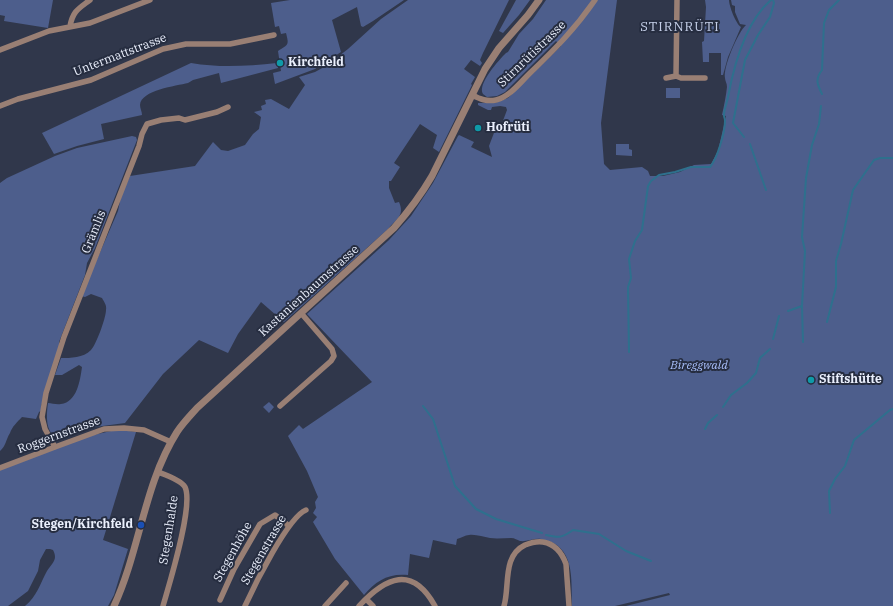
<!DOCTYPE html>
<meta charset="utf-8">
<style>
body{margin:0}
canvas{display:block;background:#30374b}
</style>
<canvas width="893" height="606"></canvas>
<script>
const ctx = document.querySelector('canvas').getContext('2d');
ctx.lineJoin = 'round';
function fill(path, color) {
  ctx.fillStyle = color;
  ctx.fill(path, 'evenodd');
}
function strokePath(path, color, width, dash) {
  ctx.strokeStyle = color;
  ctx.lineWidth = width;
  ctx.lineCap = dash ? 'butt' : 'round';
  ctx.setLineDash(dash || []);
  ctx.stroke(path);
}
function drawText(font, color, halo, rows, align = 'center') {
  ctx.font = font + ' "IBM Plex Serif",serif';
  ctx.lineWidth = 4;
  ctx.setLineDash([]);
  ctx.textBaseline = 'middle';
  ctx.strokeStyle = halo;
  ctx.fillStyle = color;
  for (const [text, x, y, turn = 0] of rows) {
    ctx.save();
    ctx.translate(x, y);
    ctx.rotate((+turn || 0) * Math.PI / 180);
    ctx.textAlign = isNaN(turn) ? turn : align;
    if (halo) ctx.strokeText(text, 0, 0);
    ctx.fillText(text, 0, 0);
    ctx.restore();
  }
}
const green = new Path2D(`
 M0,0H53L48,28L4,21L5,16L0,15Z
 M290,0H404L373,21L363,27L361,26L357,7L332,20L341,52L315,69L275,84L273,73L281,71L278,51C289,44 289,45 286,33L281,34L279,26L275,27L271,3Z
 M408,0H509L483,53L480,60L482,63L480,66L471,60L464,69L475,77L471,84L472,85L439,152L433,148L437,135L420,124L394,163L400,167L391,181H389V188L395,203L399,202C405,216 396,219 388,229L284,322L261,302L238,334L228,353L199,340L163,374L125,423L95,427L64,438C45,439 46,417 48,403C52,403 56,405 61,404C77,402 80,381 82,367L79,365L62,375H55L61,358C71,358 83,358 91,350C96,345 106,318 106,310C107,305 104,302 102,298L91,294L85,297L81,296L118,211L121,196L130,176L195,166L213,142L221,150L228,151L245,145L253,134L259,129L261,117L254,112L262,110L261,106L266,104L265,100L271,99L289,109L305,85L299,77L315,72L326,66L348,49L381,19Z
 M516,0H530L519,15L503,33L499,31Z
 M546,0H617L601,123L604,164L610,170L642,167L648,171L650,176H663L680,172L694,165L711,164L718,151L726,116L722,115C724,106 726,96 727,87C727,83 725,81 725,78C723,67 738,32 746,25L740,24L735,12V6L732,5L731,0H893V606H626L670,595L669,593L615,606H572C571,579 576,545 541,539C534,538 526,542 520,541C517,540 515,538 511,538C504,538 497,539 490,538C483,537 476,534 469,535C465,535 461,538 457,539L456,545L433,540L429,558L410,554L408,575C388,573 376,581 364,595L335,559L313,522L317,517L313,513L316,508L315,502L318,497L307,471L288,436L299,425L303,429L372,382L307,314L389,240L411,216L433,183L458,136L459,135L474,142L471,147L492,157L489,146L497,125L501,126L507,110L506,107L500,106L492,107L491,110H488L478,105V103H495L508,98L561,46L556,41L505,92L497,96L487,97L483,94C477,84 499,60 506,53L508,52L519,34L533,19Z
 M705,0H729C729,6 736,24 741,27L728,57L723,75H721V53H709V62H703L702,42L704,41L706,7Z
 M191,63C220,68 248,66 277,63L278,68L221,83L219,73L193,80L188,83C176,86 141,90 140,105C140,108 142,112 142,115L101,124L104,139L77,146L54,154L42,133Z
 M666,88H680V98H666Z
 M132,136L136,137L137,140L95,248L87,263L85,275L59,342V346L44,398L41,406L43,407L42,410L39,412L36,419L22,417C17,422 12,427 10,433C6,439 6,446 0,451V183L7,178L55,156L77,148Z
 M616,144H629V149L632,150V156L616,155Z
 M269,402L274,407L269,413L263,407Z
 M122,430L136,432L103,540L128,549L114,595L108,606H25C37,596 40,584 47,571C50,566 55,562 55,557C55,554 54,552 53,550L50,549H46L40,560L38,571L28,591L8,606H0V470L89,436L111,431Z`);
const stream = new Path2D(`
 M822,94C817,84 815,79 822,70L824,23L829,10L839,0
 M744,137L733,123L745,60L758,35L770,17L774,3L773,0
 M750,144L766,190
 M788,311L802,306
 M827,322L836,287V261L841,244L853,190L874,160L880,158H893
 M773,339L779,316
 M803,342L802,306L805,251L802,237L806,178L812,145L819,124L821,106
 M629,352L628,287L631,278L629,259L635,241L642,230L648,186L651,181L659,175L675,172L691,167H710C717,159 725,133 725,121C725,118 724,118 724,115C724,109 727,103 728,97C734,65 745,22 771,0
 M423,406L433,419L455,486L476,509L496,519L542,533
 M723,407L731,395L747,383L756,373L760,358L770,349
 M705,429L708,423L717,415
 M830,513L829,491L835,479L845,466L854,440L890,410L893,409
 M546,535C559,538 562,538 573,530L599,534L626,551L651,561`);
const minor = new Path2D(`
 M70,26C73,11 78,9 90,0
 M0,50L49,31L90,23L150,0
 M676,76L681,78H705
 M666,78L676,76L677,0
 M472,95C480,99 487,102 496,100C509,97 520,83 529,74C555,49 575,29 595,0
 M0,106L18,99L91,80L163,49L186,44H230L274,35
 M280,406L331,361L334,356L332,349L301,313
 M55,447L45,429L42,417L46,393L64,337L139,146L142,134L147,124L161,120L179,118L185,120L217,112L228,107
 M0,468L55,447L104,429L124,428L144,430L171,442
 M158,472C166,475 181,480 185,487C194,505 169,585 163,606
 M366,599L373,606
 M220,600L234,569L260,524L275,515L289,526
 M245,606C254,586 288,517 306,510
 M325,606L346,583
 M359,606C386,577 412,565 435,606
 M504,606C510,586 502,556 525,545C530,543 537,541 543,542C555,544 562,553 566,564L569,606`);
const tertiary = new Path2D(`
 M114,606C140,550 144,484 177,432C183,423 190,416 197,408L394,228C408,212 421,195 432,176L485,69L499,48L528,15L539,0`);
const markers = [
 [280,63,4,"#0f9aa8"],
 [478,128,4,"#0f9aa8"],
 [811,380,4,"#0f9aa8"],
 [141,525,4,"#1a4fb4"]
];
const streetNames = [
 ["Stirnrütistrasse",532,54,-44],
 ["Untermattstrasse",120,55,-21],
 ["Grämlis",94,232,-68],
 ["Kastanienbaumstrasse",309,291,-42],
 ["Roggernstrasse",59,435,-20],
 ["Stegenhalde",169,530,-81],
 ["Stegenstrasse",264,550,-60],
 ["Stegenhöhe",233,552,-61]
];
const poiNames = [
 ["Kirchfeld",288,63],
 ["Hofrüti",486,128],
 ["Stiftshütte",819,380],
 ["Stegen/Kirchfeld",133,525,"right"]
];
const parkNames = [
 ["Bireggwald",699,366]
];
const neighbourhoodNames = [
 ["STIRNRÜTI",680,27]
];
fill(green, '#4d5e8c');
strokePath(stream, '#2e708d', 2);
strokePath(minor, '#997f74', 5.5);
strokePath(tertiary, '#997f74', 7);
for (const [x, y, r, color] of markers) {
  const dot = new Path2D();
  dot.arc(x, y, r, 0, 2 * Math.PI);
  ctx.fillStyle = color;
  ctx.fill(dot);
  strokePath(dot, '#262d40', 1.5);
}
drawText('12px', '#ebf0fd', '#262d40', streetNames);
drawText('bold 12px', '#ebf0fd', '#262d40', poiNames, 'left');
drawText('italic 12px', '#a9bffb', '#262d40', parkNames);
ctx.letterSpacing = '1px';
drawText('13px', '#c5cfe8', '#262d40', neighbourhoodNames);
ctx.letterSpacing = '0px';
</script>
